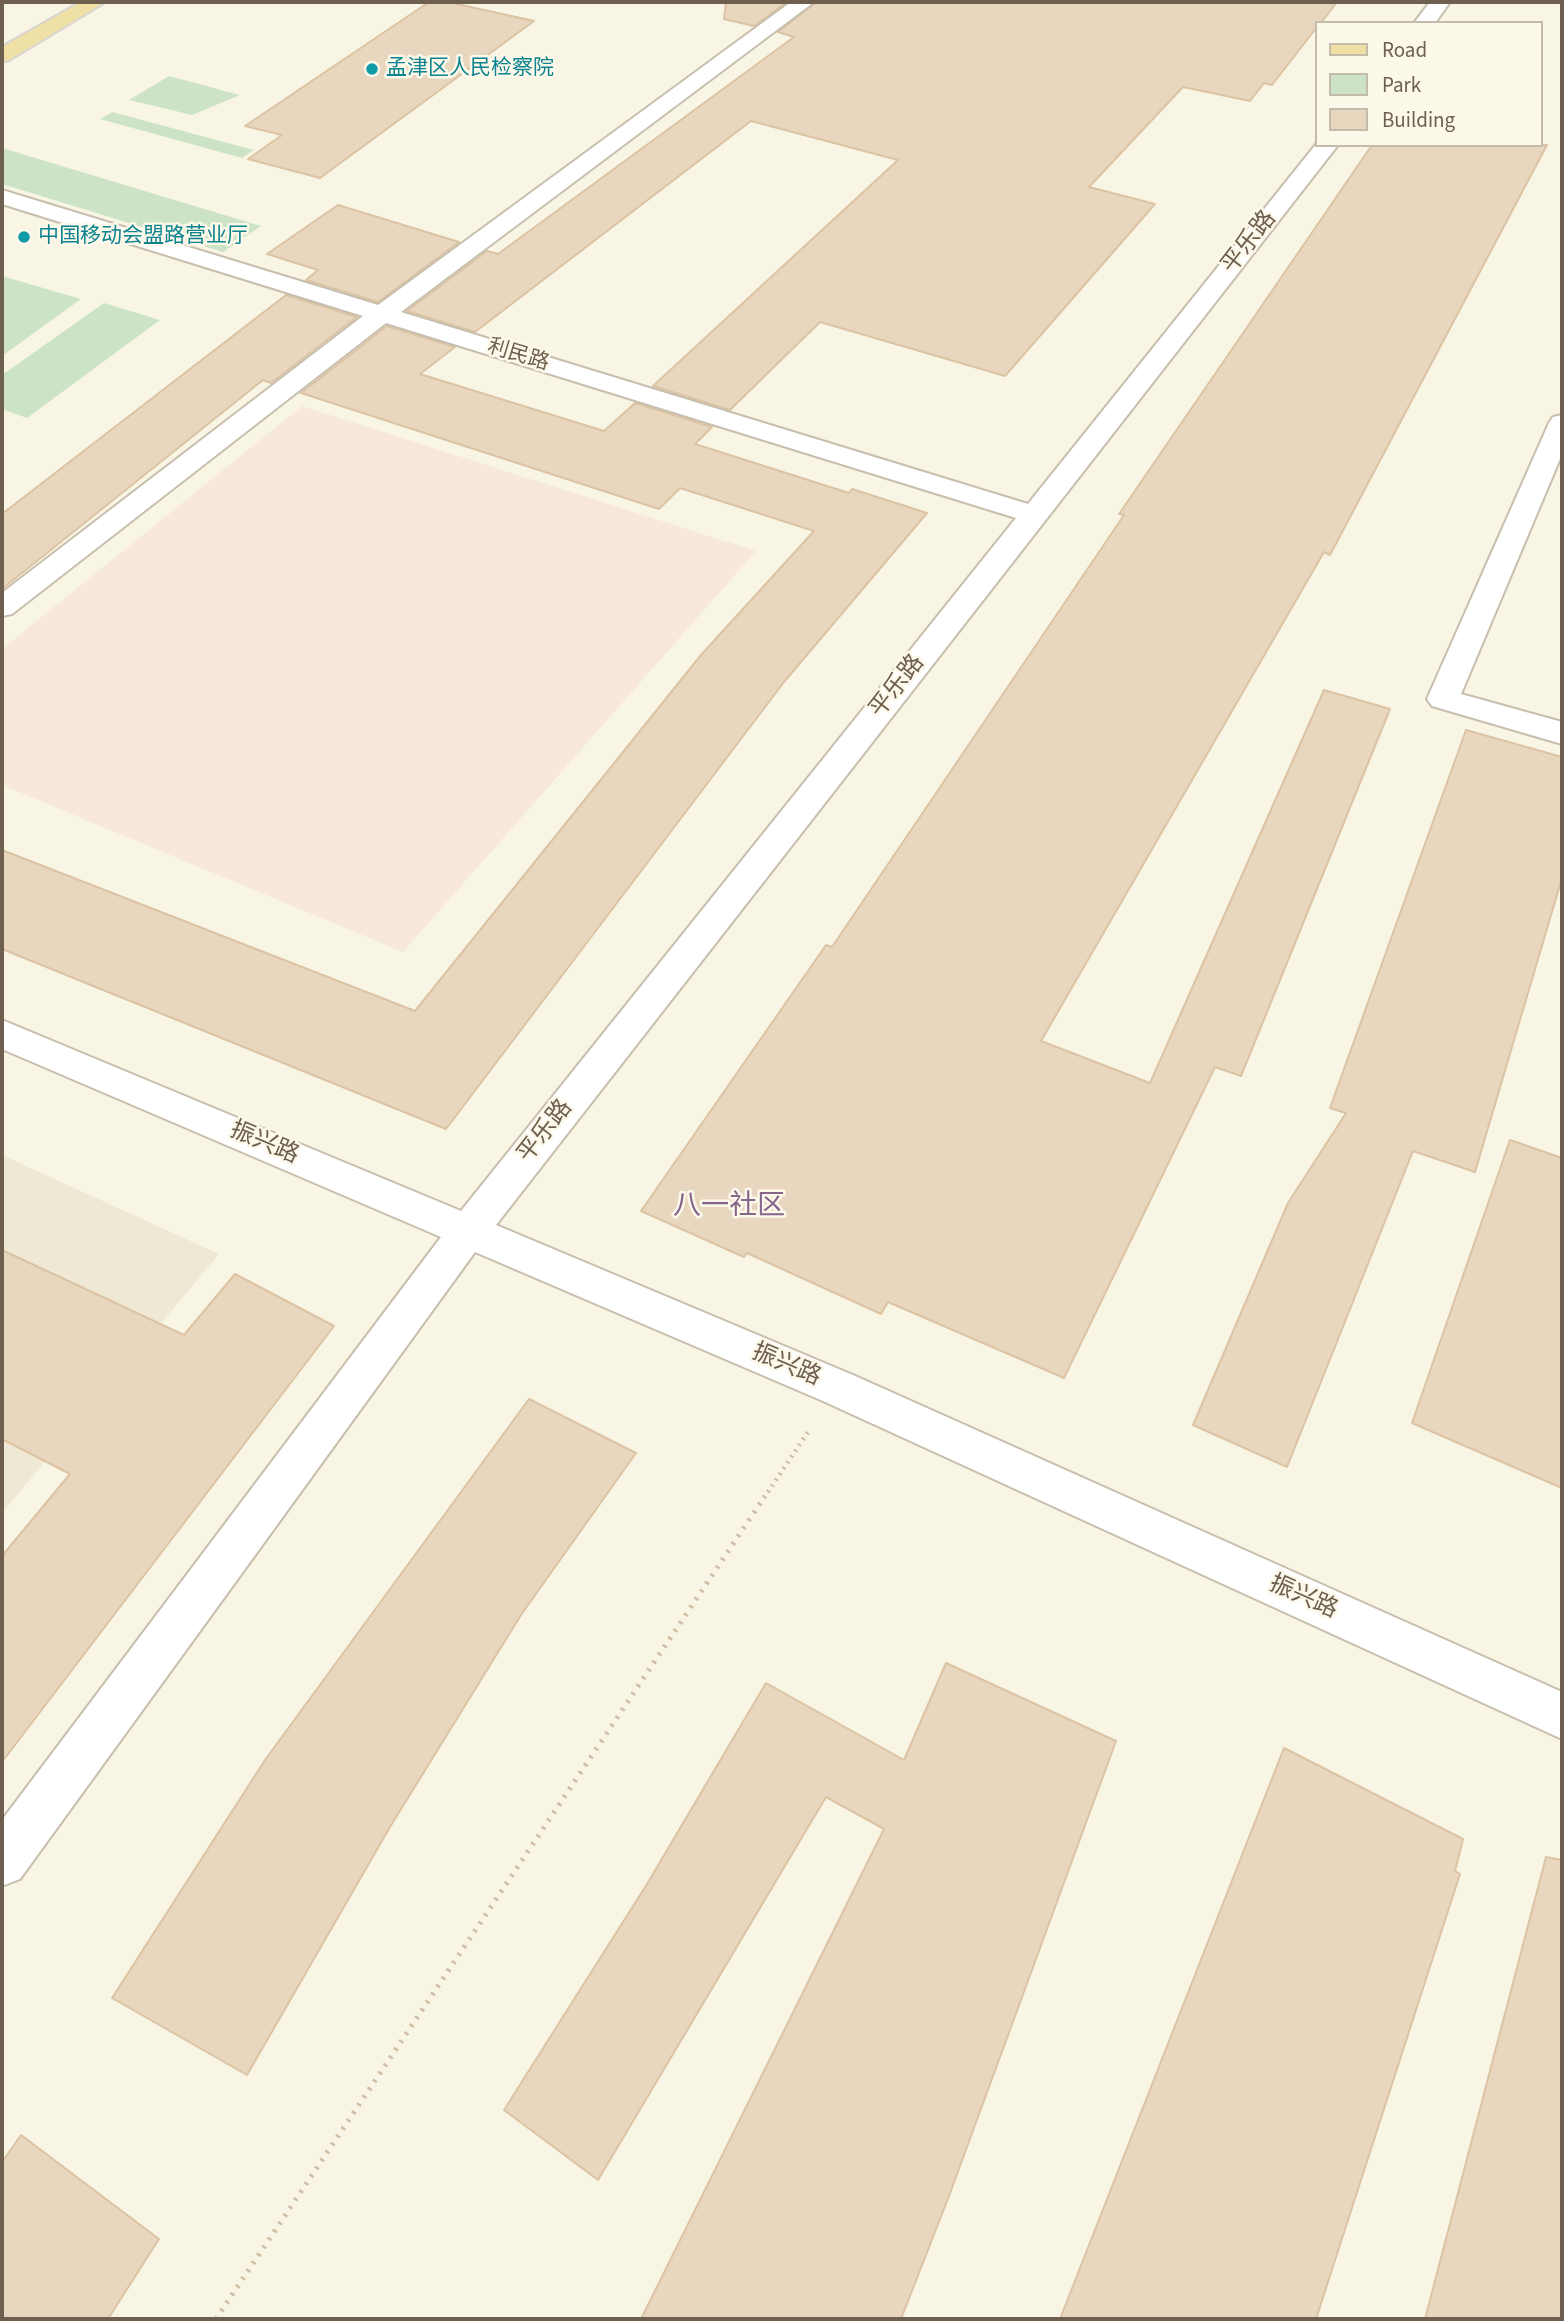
<!DOCTYPE html>
<meta charset="utf-8">
<style>
body{margin:0}
#map{position:relative;width:1564px;height:2321px;overflow:hidden;background:#f9f5e5;font-family:"Source Sans 3",sans-serif}
canvas{display:block}
.frame{position:absolute;inset:0;border:4px solid #6e5f4e;pointer-events:none}
.legend{position:absolute;left:1315px;top:21px;width:228px;height:126px;box-sizing:border-box;background:#fcf8ea;border:2px solid #c3bbac;margin:0;padding:9px 12px;list-style:none;font-size:21px;color:#6e5f4e}
.legend li{display:flex;align-items:center;gap:14px;height:35px}
.legend b{width:35px;border:2px solid #c3bbac}
</style>
<div id="map">
<canvas width="1564" height="2321"></canvas>
<div class="frame"></div>
<ul class="legend">
<li><b style="height:9px;background:#efe1a6"></b>Road</li>
<li><b style="height:19px;background:#cce4c5"></b>Park</li>
<li><b style="height:19px;background:#e8d7be"></b>Building</li>
</ul>
</div>
<script>
const ctx = document.querySelector('canvas').getContext('2d');
ctx.lineJoin = 'round';
function fill(path, color) {
  ctx.fillStyle = color;
  ctx.fill(path, 'evenodd');
}
function strokePath(path, color, width, dash) {
  ctx.strokeStyle = color;
  ctx.lineWidth = width;
  ctx.lineCap = dash ? 'butt' : 'round';
  ctx.setLineDash(dash || []);
  ctx.stroke(path);
}
function drawText(font, color, halo, rows, align = 'center') {
  ctx.font = font + ' "Source Sans 3","Noto Sans SC",sans-serif';
  ctx.lineWidth = 5;
  ctx.setLineDash([]);
  ctx.textBaseline = 'middle';
  ctx.strokeStyle = halo;
  ctx.fillStyle = color;
  for (const [text, x, y, turn = 0] of rows) {
    ctx.save();
    ctx.translate(x, y);
    ctx.rotate((+turn || 0) * Math.PI / 180);
    ctx.textAlign = isNaN(turn) ? turn : align;
    if (halo) ctx.strokeText(text, 0, 0);
    ctx.fillText(text, 0, 0);
    ctx.restore();
  }
}
const residential = new Path2D(`
 M2,1155L219,1254L2,1513Z`);
const commercial = new Path2D(`
 M302,406L756,551L403,952L2,785V649Z`);
const green = new Path2D(`
 M169,76L240,95L192,115L129,100Z
 M112,112L254,150L242,158L100,119Z
 M2,148L261,226L223,252L2,184Z
 M2,276L81,299L2,356Z
 M104,303L160,320L27,418L2,409V375Z`);
const building = new Path2D(`
 M429,2H448L534,21L320,178L248,159L282,135L245,126Z
 M726,2H787L754,26L724,19Z
 M816,2H1337L1321,23H1317V27L1272,85L1264,83L1250,101L1183,87L1089,187L1155,204L1005,376L820,322L730,410L653,386L898,160L751,121L475,332L407,311L487,251L498,254L794,37L778,32Z
 M1372,145H1547L1330,555L1324,552L1041,1041L1150,1083L1324,690L1390,709L1241,1076L1215,1067L1064,1378L888,1302L881,1314L747,1253L744,1257L641,1211L826,945L832,947L1124,515L1119,514Z
 M338,205L459,242L378,302L306,280L318,270L267,254Z
 M286,295L357,317L271,383L263,380L2,589V514Z
 M387,326L455,347L420,374L604,431L635,403L712,427L695,444L849,493L852,489L927,513L784,682L446,1129L2,949V850L415,1011L701,655L814,531L680,488L659,509L301,393Z
 M1466,730L1562,757V878L1475,1172L1413,1151L1287,1467L1193,1425L1288,1203L1346,1113L1330,1108Z
 M1510,1140L1562,1158V1488L1412,1423Z
 M2,1250L184,1335L235,1274L334,1326L2,1762V1556L70,1474L2,1439Z
 M529,1399L636,1453L521,1615L390,1827L247,2075L112,1998L265,1760Z
 M946,1663L1116,1741L949,2196L901,2319H641L884,1829L826,1797L598,2180L504,2110L647,1884L766,1683L904,1760Z
 M1284,1748L1463,1839L1455,1871L1460,1874L1316,2319H1060Z
 M1546,1857L1562,1860V2319H1425Z
 M21,2135L159,2239L108,2319H2V2162Z`);
const pathFar1 = new Path2D(`
 M764,1498L810,1429`);
const path = new Path2D(`
 M216,2319L765,1496`);
const minor = new Path2D(`
 M791,2H814L401,312L1028,504L1317,143V145H1338L496,1225L853,1375L1562,1692V1739L823,1401L475,1252L20,1879L2,1886V1820L441,1237L2,1049V1020L461,1211L1016,518L386,323L12,614L2,616V593L363,316L2,204V190L378,305Z
 M1430,2H1450L1435,23H1414Z
 M1562,415V454L1461,694L1562,722V744L1432,706L1427,699L1549,423L1553,417Z`);
const major = new Path2D(`
 M81,2H105L9,60L2,62V47Z`);
const markers = [
 [372,69,7,"#0f9aa8"],
 [24,237,7,"#0f9aa8"]
];
const farCulturenames = [
 ["孟津区人民检察院",386,69],
 ["中国移动会盟路营业厅",38,237]
];
const farStreetnames = [
 ["利民路",518,356,17]
];
const streetNames = [
 ["平乐路",1250,243,-52],
 ["平乐路",898,687,-52],
 ["平乐路",546,1132,-52],
 ["振兴路",264,1144,23],
 ["振兴路",786,1366,23],
 ["振兴路",1303,1598,24]
];
const quarterNames = [
 ["八一社区",729,1208]
];
fill(residential, '#efe8d4');
fill(commercial, '#f8e8da');
fill(green, '#cce4c5');
fill(building, '#e8d7be');
strokePath(building, '#dbc3a3', 2);
strokePath(minor, '#c8bead', 4);
strokePath(major, '#d9d5d1', 4);
strokePath(pathFar1, '#cfbda4', 4.5, [2, 5]);
strokePath(path, '#cfbda4', 5, [2.5, 7]);
fill(minor, '#fff');
fill(major, '#efe1a6');
for (const [x, y, r, color] of markers) {
  const dot = new Path2D();
  dot.arc(x, y, r, 0, 2 * Math.PI);
  ctx.fillStyle = color;
  ctx.fill(dot);
  strokePath(dot, '#fcf8ea', 2.5);
}
drawText('21px', '#0d838f', '#fcf8ea', farCulturenames, 'left');
drawText('21px', '#6e5f4e', '#fcf8ea', farStreetnames);
drawText('24px', '#6e5f4e', '#fcf8ea', streetNames);
drawText('28px', '#85668a', '#fcf8ea', quarterNames);
</script>
